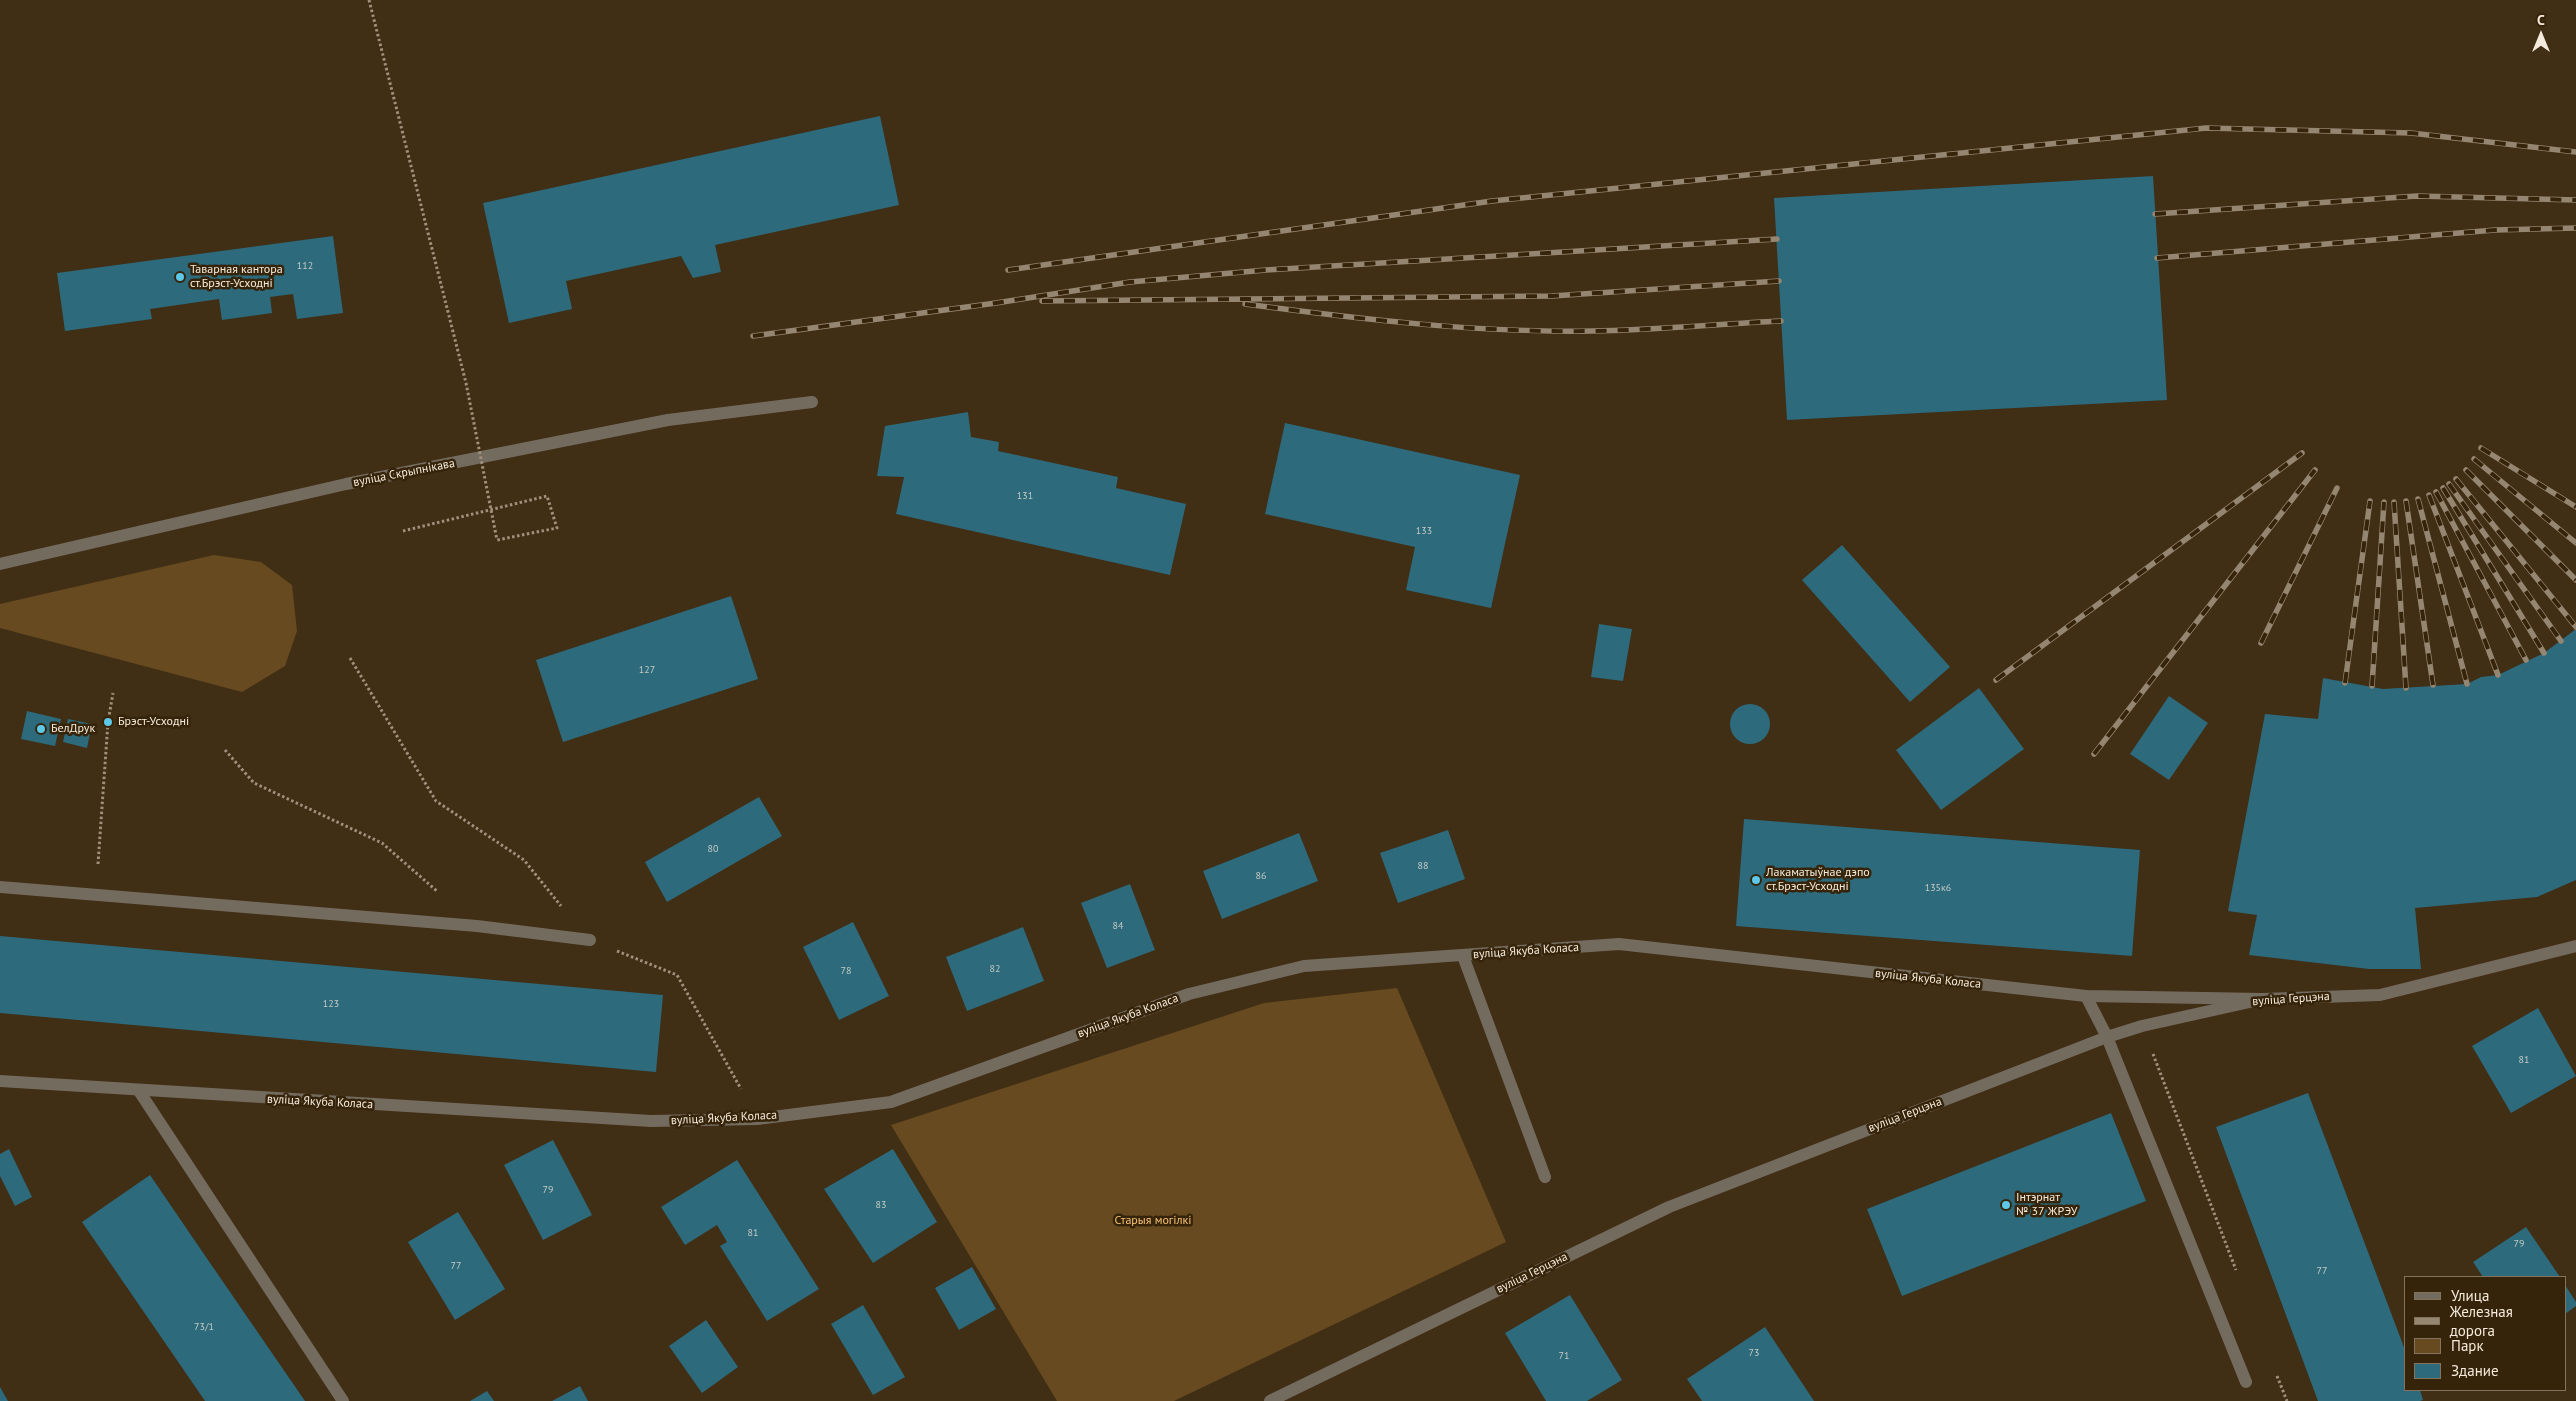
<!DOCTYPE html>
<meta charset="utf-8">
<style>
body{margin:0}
#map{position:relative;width:2576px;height:1401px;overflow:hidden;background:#402e15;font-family:"PT Sans",sans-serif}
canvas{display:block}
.legend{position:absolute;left:2404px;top:1276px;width:162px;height:115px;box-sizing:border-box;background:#35240a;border:1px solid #82735e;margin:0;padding:6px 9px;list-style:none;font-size:15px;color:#f5eadb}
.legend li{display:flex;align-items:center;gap:10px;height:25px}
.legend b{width:25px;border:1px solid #82735e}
.north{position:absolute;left:2516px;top:10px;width:50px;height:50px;-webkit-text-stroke:4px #35240a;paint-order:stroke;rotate:0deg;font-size:14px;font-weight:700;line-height:20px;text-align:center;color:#f5eadb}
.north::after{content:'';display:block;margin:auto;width:18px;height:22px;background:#f5eadb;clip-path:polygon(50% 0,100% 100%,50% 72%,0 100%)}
</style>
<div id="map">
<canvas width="2576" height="1401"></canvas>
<ul class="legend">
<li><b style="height:6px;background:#746b5f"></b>Улица</li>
<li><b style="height:6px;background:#958672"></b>Железная дорога</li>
<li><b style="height:14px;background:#674a1f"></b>Парк</li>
<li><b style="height:14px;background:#2d6a7c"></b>Здание</li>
</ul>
<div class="north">С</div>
</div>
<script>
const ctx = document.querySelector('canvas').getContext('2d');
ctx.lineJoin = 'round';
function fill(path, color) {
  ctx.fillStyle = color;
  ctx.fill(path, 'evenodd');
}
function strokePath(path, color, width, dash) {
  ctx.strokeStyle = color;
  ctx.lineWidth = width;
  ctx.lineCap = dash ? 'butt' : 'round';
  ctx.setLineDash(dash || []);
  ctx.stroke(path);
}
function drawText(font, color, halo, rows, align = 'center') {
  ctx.font = font + ' "PT Sans",sans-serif';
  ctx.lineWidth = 5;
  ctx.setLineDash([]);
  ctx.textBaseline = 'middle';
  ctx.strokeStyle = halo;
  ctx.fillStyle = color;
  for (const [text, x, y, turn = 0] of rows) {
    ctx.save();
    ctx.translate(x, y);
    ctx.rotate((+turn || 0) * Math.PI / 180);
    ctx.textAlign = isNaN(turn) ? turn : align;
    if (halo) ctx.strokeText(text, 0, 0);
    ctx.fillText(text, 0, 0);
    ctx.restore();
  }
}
const green = new Path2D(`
 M214,555L261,562L292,585L297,631L285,666L242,692L0,628V604Z
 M1397,988L1506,1242L1174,1401H1057L891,1125L1264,1003Z`);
const building = new Path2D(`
 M880,116L899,205L715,245L721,272L693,278L681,256L566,281L572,309L509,323L483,203Z
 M2153,176L2167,400L1787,420L1774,198Z
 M333,236L343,313L297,319L293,294L270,297L272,313L222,320L219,299L150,309L152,319L65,331L57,273Z
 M968,412L971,437L999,442L998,451L1118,477L1116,488L1186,504L1170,575L896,514L904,477L877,476L885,426Z
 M1285,423L1520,475L1491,608L1406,590L1415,547L1265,514Z
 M1842,545L1950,667L1910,702L1802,580Z
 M731,596L758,679L563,742L536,660Z
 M1599,624L1632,629L1623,681L1591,677Z
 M2576,629V880L2537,897L2415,908L2421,969H2369L2249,955L2257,915L2228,911L2265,714L2318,719L2323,678L2383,689L2467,684L2481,677L2498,675L2544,653Z
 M1979,688L2024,749L1941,810L1896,750Z
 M2169,696L2208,723L2169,780L2130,754Z
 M1730 724a20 20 0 1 1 40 0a20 20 0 1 1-40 0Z
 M27,711L61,719L55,746L21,739Z
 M68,719L92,724L87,748L63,742Z
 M759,797L782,836L667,902L645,862Z
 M1744,819L2140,850L2132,956L1736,926Z
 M1448,830L1465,879L1398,903L1380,853Z
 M1299,833L1318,881L1222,919L1203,871Z
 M1130,884L1155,950L1107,968L1081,903Z
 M853,922L889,996L839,1020L803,947Z
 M1023,927L1044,981L967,1011L946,957Z
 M0,936L663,995L656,1072L0,1013Z
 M2538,1008L2576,1076L2511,1113L2472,1046Z
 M2308,1093L2405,1350V1390H2420L2423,1400L2420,1401H2318L2216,1127Z
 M2111,1113L2146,1201L1902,1296L1867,1209Z
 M553,1140L592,1215L543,1240L504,1165Z
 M9,1149L32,1197L15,1206L0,1176V1154Z
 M893,1149L937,1222L873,1263L824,1189Z
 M737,1160L819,1289L767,1321L720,1246L727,1242L717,1225L685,1245L661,1207Z
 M150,1175L208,1260L305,1401H205L82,1222Z
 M458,1212L505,1289L455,1320L408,1242Z
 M2526,1227L2560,1277H2483L2473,1262Z
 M972,1267L996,1309L959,1330L935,1288Z
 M2565,1285L2576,1302V1306L2565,1314Z
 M1570,1295L1622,1380L1587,1401H1546L1505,1333Z
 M863,1305L905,1377L873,1395L831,1324Z
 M706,1320L738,1367L702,1393L669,1346Z
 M1765,1327L1814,1401H1702L1687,1379Z
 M580,1386L588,1401H552Z
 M0,1387L8,1401H0Z
 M487,1391L494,1401H470Z`);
const path = new Path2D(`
 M403,531L547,496L557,528L497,540
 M350,658L436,801L524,860L561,906
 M225,750L254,783L382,843L438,892
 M98,864L108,722L113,693
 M617,951L677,975L741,1089
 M2153,1054L2236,1270
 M2277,1376L2287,1401`);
const service = new Path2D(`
 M0,887L477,926L590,940
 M1463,956L1545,1177
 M2086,996L2107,1037L2246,1382
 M139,1091L343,1401`);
const minor = new Path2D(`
 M0,564L346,484L668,420L812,402
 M0,1081L651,1121L757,1119L891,1102L1189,994L1304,966L1619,944L2086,996L2263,999
 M1270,1401L1669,1207L2107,1037L2142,1026L2263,999L2380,995L2576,946`);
const rail = new Path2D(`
 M2155,214L2417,196L2576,200
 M2157,258L2495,230L2576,228
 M1008,270L1492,201L2206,128L2411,133L2576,152
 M1042,301L1552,296L1779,281
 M1245,304C1360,319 1476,333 1592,331C1655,330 1718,324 1781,321
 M753,336L996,303L1130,282L1266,270L1777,239
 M2481,448L2576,507
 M2474,459L2576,543
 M2466,470L2576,580
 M2456,479L2576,627
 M2449,484L2561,641
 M2443,488L2544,653
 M2436,492L2526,660
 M2429,495L2498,675
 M2418,499L2467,684
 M2406,501L2433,685
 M2394,502L2406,688
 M2261,643L2337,488
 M1996,680L2302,453
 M2345,683L2370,501
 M2372,686L2384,502
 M2094,754L2315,470`);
const pathBridge = new Path2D(`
 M369,0L466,383L497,540`);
const markers = [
 [180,277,5,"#5cc7e7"],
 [108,722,5,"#5cc7e7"],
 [41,729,5,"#5cc7e7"],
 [1756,880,5,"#5cc7e7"],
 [2006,1205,5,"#5cc7e7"]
];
const numberNames = [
 ["112",305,266],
 ["131",1025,496],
 ["133",1424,531],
 ["127",647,670],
 ["80",713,849],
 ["88",1423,866],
 ["86",1261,876],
 ["135к6",1938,888],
 ["84",1118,926],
 ["82",995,969],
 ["78",846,971],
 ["123",331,1004],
 ["81",2524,1060],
 ["79",548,1190],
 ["83",881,1205],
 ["81",753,1233],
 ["79",2519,1244],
 ["77",456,1266],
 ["77",2322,1271],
 ["73/1",204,1327],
 ["73",1754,1353],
 ["71",1564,1356]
];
const poiNames = [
 ["Таварная кантора",190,270],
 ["ст.Брэст-Усходні",190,284],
 ["Брэст-Усходні",118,722],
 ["БелДрук",51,729],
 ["Лакаматыўнае дэпо",1766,873],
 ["ст.Брэст-Усходні",1766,887],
 ["Інтэрнат",2016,1198],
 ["№ 37 ЖРЭУ",2016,1212]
];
const streetNames = [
 ["вуліца Скрыпнікава",404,473,-11],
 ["вуліца Якуба Коласа",1526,951,-4],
 ["вуліца Якуба Коласа",1928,979,6],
 ["вуліца Герцэна",2291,999,-4],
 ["вуліца Якуба Коласа",1128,1016,-20],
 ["вуліца Якуба Коласа",320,1102,3],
 ["вуліца Герцэна",1905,1115,-21],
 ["вуліца Якуба Коласа",724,1118,-3],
 ["вуліца Герцэна",1532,1273,-26]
];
const parkNames = [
 ["Старыя могілкі",1153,1221]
];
fill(green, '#674a1f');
fill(building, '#2d6a7c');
strokePath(path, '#a0917e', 3, [2.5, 2.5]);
strokePath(service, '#746b5f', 12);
strokePath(minor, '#746b5f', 12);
strokePath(rail, '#958672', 5.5);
strokePath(rail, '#35240a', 4, [11]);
strokePath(pathBridge, '#a0917e', 3, [2.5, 2.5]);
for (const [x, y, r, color] of markers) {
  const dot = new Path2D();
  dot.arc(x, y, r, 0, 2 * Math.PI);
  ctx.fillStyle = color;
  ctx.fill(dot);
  strokePath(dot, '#35240a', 2);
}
drawText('10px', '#c3cac3', null, numberNames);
drawText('12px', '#f5eadb', '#35240a', poiNames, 'left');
drawText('12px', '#f5eadb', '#35240a', streetNames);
drawText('12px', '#f8c072', '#35240a', parkNames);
</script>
